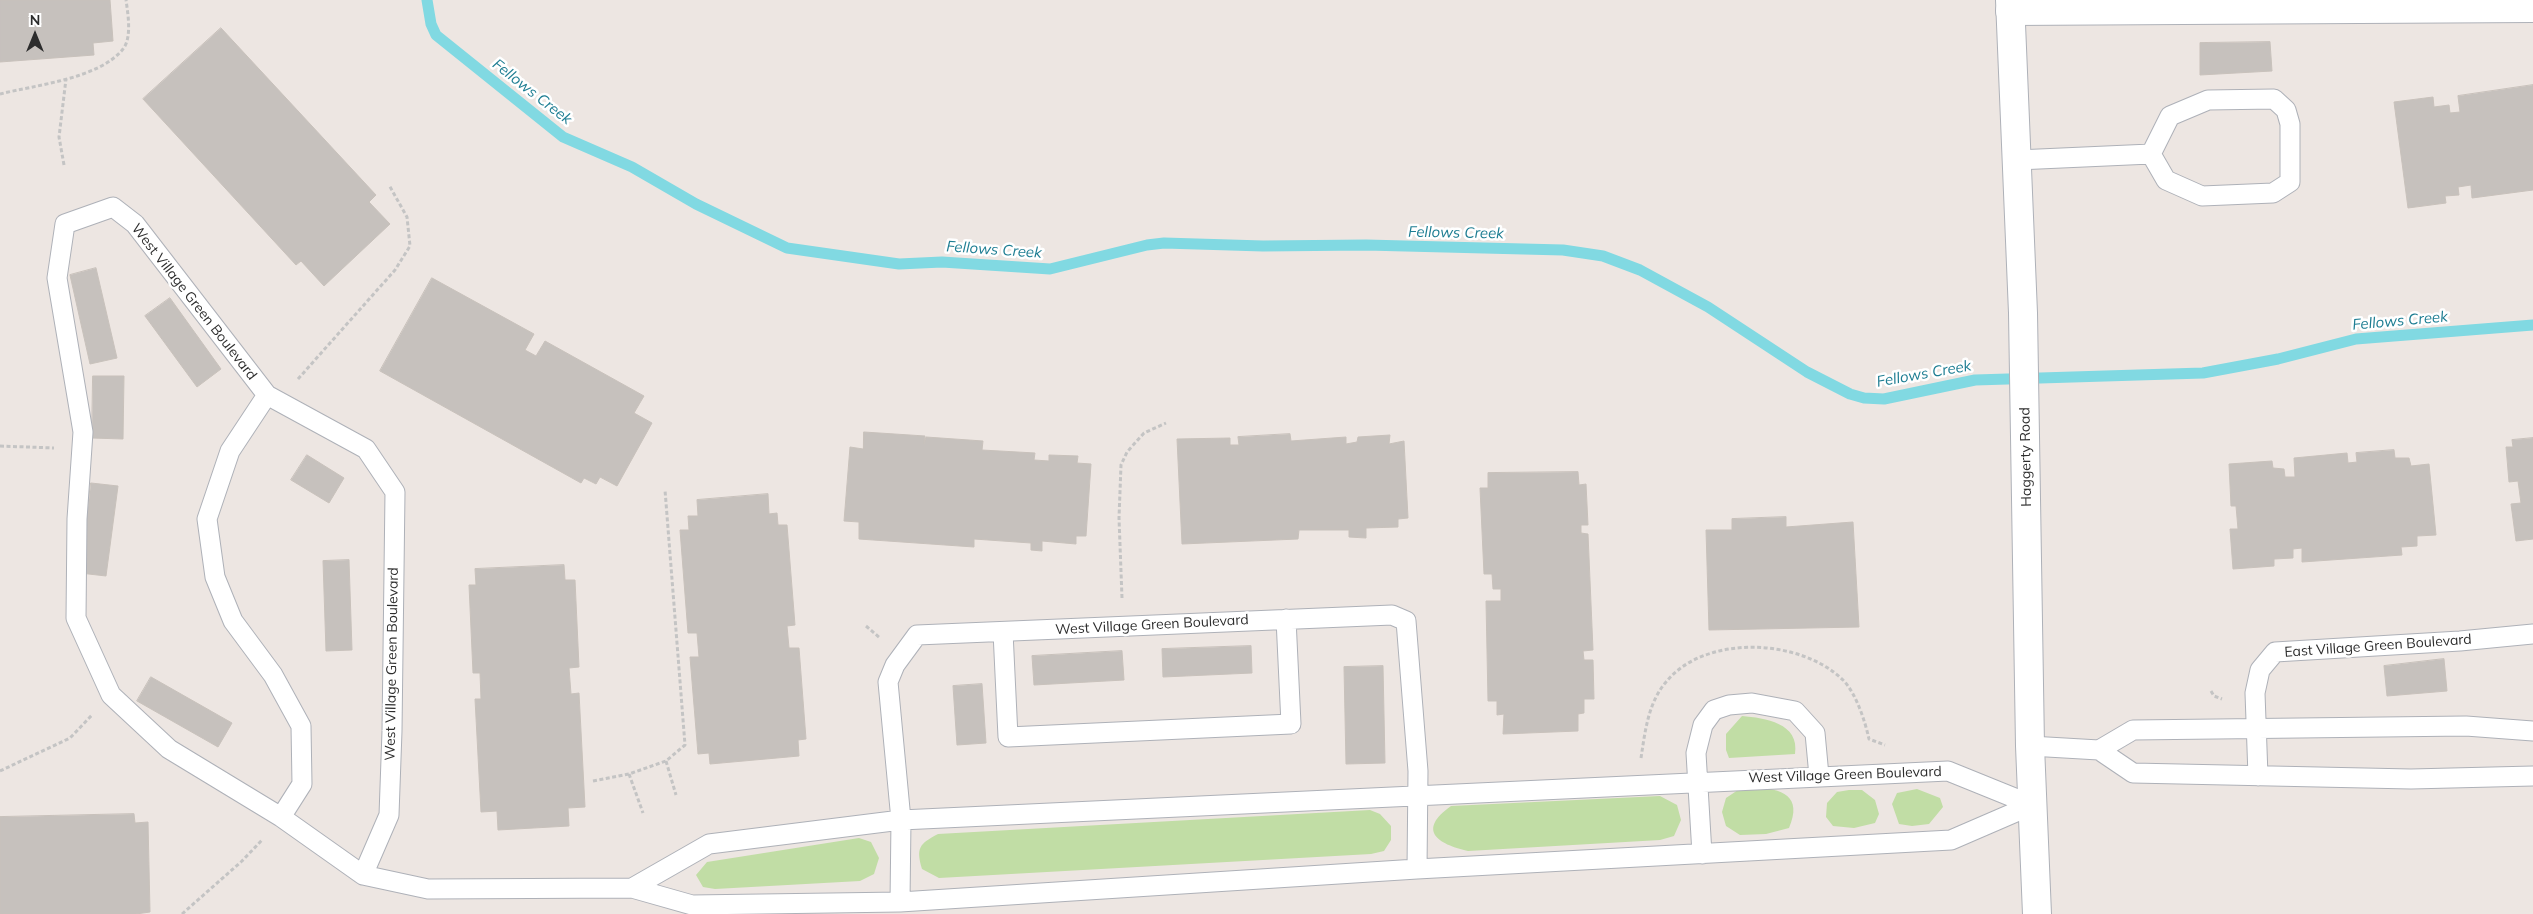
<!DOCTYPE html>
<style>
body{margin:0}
#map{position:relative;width:2533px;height:914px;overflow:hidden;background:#ede6e2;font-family:Mulish,sans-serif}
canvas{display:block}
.north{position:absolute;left:10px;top:10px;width:50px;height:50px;-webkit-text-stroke:4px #fff;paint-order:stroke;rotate:0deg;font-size:14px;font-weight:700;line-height:20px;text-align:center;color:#2d2d2d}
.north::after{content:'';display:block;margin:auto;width:18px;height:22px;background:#2d2d2d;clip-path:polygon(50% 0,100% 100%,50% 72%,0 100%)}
</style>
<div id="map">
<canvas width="2533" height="914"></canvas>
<div class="north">N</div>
</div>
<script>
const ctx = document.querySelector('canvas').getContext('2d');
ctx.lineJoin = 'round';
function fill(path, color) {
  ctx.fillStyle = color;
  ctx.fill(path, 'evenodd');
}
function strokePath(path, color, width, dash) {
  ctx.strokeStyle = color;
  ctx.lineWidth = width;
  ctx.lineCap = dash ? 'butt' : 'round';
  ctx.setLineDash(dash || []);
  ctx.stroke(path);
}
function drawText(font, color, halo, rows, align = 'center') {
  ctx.font = font + ' Mulish,sans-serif';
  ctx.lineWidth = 5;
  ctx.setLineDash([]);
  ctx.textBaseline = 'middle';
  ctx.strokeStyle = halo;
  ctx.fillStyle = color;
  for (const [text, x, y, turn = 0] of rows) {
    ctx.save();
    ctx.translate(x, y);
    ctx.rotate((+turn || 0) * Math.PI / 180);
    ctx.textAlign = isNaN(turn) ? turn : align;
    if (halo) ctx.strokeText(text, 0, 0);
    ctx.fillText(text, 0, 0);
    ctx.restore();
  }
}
const green = new Path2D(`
 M1742,716C1765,718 1800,723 1795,754L1729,758L1726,750V734Z
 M1754,788C1782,788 1803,796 1789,828L1766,834L1740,835L1726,826L1722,812L1726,798L1738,790Z
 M1917,789L1940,798L1943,807L1929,824L1912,826L1899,824L1892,804L1897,793Z
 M1849,790H1862L1875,800L1879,814L1875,823L1854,828L1833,826L1826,817L1827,803L1837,792Z
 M1660,796L1677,805L1681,820L1674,836L1660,840L1468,851C1437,844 1417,830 1451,806Z
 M1370,810L1380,814L1391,826V840L1384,851L1371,854L939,878L922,869C916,848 919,844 938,834Z
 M859,838L871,842L879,858L874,874L860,881L715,889L703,887L696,875L707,862Z`);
const stream = new Path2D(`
 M427,0L431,24L436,35L563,137L632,167L696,204L787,248L899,264L942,262L1050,269L1147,245L1164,243L1263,246L1366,245L1563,250L1603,256L1640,270L1708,307L1807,372L1850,394L1864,398L1884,399L1975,380L2203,373L2278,359L2356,339L2533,325`);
const building = new Path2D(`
 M0,0H110L113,41L93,43L94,55L0,62Z
 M221,28L376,195L369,202L390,224L324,286L301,261L296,265L143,99Z
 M2270,42L2272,71L2200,75V43Z
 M2533,85V190L2472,198L2471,185L2458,187L2459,195L2445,196L2446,203L2408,208L2394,102L2433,97L2434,107L2449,105L2450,113L2460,112L2458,96Z
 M96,268L117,358L90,364L70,275Z
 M432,278L534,334L525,350L536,356L545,341L644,396L634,413L652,423L617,486L600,477L596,484L584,478L581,483L380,371Z
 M170,298L221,369L197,387L145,316Z
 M93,376H124L123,439L92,438Z
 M864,432L925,436L924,444L926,437L983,441L982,450L1035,453L1034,460L1049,461V455L1078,456L1077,463L1091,464L1086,536H1076V544L1042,541V551L1031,550V543L974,539V547L859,539V522L844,521L850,447L863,449Z
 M1290,434L1291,441L1346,437V444L1357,442L1358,437L1390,435L1389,444L1404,441L1408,518L1398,519V527L1366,528V538L1349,537V530H1299L1298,539L1182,544L1177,439L1230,438V445H1239L1238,437Z
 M2533,438V539L2516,541L2511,504L2521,503L2518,481L2509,482L2506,447H2513L2512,440Z
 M2394,450L2395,458H2409L2411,466L2429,464L2436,535L2417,536V546L2401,547L2402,555L2302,562V548L2293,549V558L2274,559V566L2233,569L2230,529H2238L2236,506H2231L2229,464L2272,461L2273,468L2284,469L2285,477H2295L2294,458L2347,453L2348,463L2357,462L2356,453Z
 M307,455L344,478L329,503L291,480Z
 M1578,472L1579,485L1586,484L1588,525H1581V533L1588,534L1593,650L1583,651L1584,660H1593L1594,699H1584V713L1578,714V731L1503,734L1504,714L1497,715V701H1488L1486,601H1501V589H1493L1492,574H1484L1480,488H1488V473Z
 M91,483L118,486L106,576L80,573Z
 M768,494L769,514L777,513L778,525H787L795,625L787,626L789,648H799L806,739L798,740L799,756L710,764L709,753L698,754L690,657H699L697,633H688L680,530H689L688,516H698L697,500Z
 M1786,517V527L1853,522L1859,627L1709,630L1706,530H1732V519Z
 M349,560L352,650L326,651L323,561Z
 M564,565L565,580H575L579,667L569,668L571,694L579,693L585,807L568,808L569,826L498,830L497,811L481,812L475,699H481L480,673H473L469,585H476L475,569Z
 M1251,646L1252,673L1163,677L1162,649Z
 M1122,651L1124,680L1034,685L1032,656Z
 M2444,659L2447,691L2387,696L2384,666Z
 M1383,666L1385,763L1346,764L1344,667Z
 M151,677L232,723L218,747L137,701Z
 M982,684L986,743L957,745L953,686Z
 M134,814L135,823L148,822L150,912L136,914H0V817Z`);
const path = new Path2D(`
 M0,94C35,85 99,79 123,49C132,38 128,14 126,0
 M64,165L59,137L66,79
 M298,379L395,270L410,246L407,217L389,185
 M0,446L54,448
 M1122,598L1119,518L1121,465L1127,452L1144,433L1166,423
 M866,626L880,638
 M2211,691L2214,696L2222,699
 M1641,758C1645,732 1648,703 1666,682C1705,634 1800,638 1843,680C1856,693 1865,721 1869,739L1885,745
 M666,761L676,795
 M0,771L70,738L92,715
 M629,774L643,813
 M593,781L629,774L666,761L685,745L665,490
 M182,914L242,861L262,840`);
const service = new Path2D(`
 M2017,160L2151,154L2170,116L2208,100L2274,99L2286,110L2290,124V182L2273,193L2202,196L2166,180L2151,154
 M267,395L230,451L207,519L215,577L233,621L273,675L301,726L302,784L281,817
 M1003,632L1008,737L1291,724L1286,619
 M2030,746L2099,750L2133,773L2411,779L2533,776
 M2099,750L2133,730L2466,726L2533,731
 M2258,776L2255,693L2260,670L2275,652L2460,641L2533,634
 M1702,854L1696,753L1703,725L1714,710L1729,705L1752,703L1795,711L1815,733L1819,776
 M363,875L389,815L392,731L395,492L366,449L267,395L135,224L113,207L65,224L57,278L83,432L77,519L76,618L111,695L169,749L281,817L363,875L428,889L632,888L692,905L900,902L1417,869L1951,840L2032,805
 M632,888L709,844L901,820L1948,771L2032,805
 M900,902L901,820L888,682L895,665L917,635L1392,615L1406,621L1418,771L1417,869`);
const minor = new Path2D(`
 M2010,11L2533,8`);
const secondary = new Path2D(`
 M2010,0L2023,313L2030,746L2037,914`);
const streetNames = [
 ["West Village Green Boulevard",194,302,52],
 ["Haggerty Road",2026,457,-91],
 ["West Village Green Boulevard",1152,625,-3],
 ["East Village Green Boulevard",2378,646,-4],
 ["West Village Green Boulevard",392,664,-89],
 ["West Village Green Boulevard",1845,775,-2]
];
const waterNames = [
 ["Fellows Creek",532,92,38],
 ["Fellows Creek",1456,233,1],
 ["Fellows Creek",994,250,4],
 ["Fellows Creek",2400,321,-5],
 ["Fellows Creek",1924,374,-10]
];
fill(green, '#c1dda5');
strokePath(stream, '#81d9e2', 11);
fill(building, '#c6c1bd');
strokePath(building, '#c8c1bb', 1);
strokePath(service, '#aeb1b8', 21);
strokePath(minor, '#aeb1b8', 30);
strokePath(secondary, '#aeb1b8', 30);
strokePath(path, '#c4c4c4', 3, [4, 2.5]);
strokePath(service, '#fff', 19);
strokePath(minor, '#fff', 28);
strokePath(secondary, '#fff', 28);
drawText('14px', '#2d2d2d', '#fff', streetNames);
drawText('italic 15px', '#1d7d92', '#fff', waterNames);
</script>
